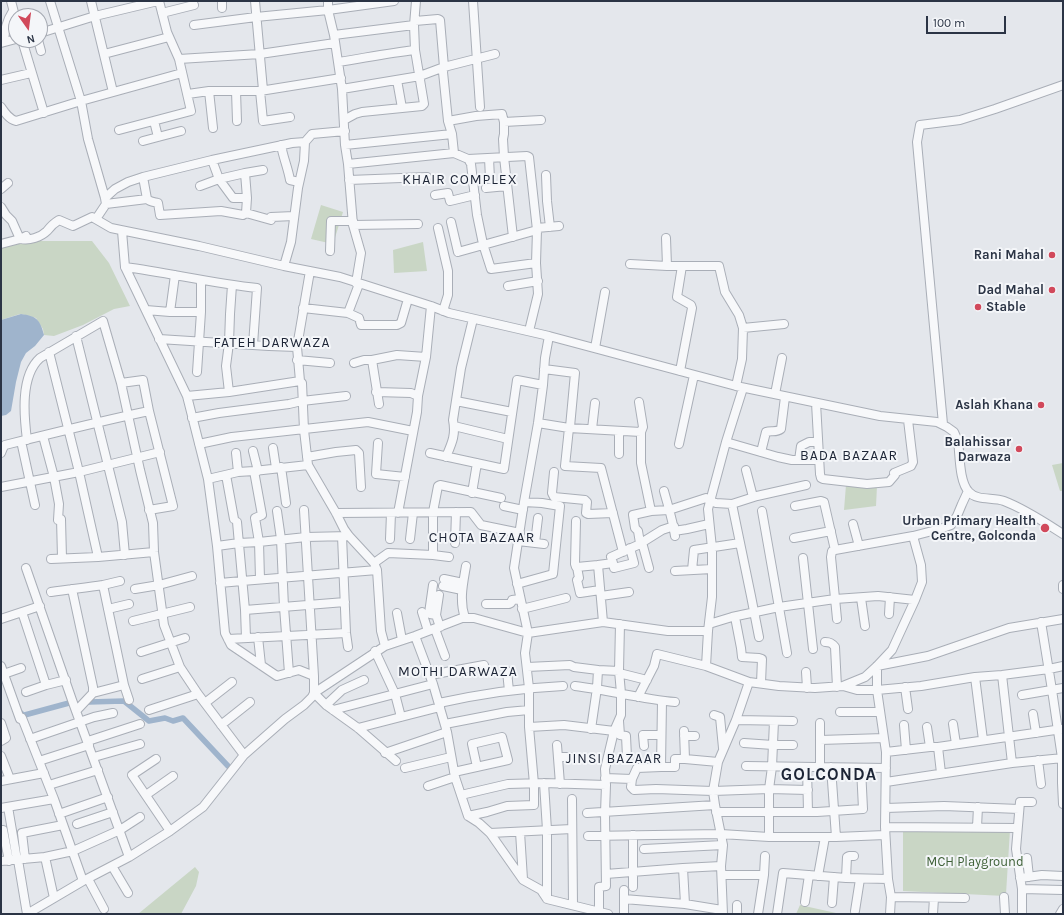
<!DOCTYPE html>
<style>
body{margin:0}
#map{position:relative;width:1064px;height:915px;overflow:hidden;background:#e4e7ec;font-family:Karla,sans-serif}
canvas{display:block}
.frame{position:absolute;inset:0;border:2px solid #2b3445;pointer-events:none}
.north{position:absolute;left:8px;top:8px;width:40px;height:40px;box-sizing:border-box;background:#f4f6f9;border:1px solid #a4a8b1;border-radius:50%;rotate:166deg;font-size:11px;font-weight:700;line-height:16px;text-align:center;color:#2b3445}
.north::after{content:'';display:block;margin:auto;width:14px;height:18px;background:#d1495b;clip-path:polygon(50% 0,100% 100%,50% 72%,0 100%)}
.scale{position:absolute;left:926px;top:16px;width:80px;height:18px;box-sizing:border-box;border:2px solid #2b3445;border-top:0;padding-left:5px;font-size:12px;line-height:14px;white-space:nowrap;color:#2b3445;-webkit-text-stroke:3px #f4f6f9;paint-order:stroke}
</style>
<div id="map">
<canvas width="1064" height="915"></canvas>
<div class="frame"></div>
<div class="north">N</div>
<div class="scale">100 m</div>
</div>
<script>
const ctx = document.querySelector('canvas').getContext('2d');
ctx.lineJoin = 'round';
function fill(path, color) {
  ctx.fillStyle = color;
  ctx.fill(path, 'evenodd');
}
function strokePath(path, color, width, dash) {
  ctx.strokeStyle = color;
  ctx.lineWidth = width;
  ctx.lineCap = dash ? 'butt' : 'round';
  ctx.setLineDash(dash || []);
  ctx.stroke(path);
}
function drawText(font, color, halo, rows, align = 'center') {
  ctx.font = font + ' Karla,sans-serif';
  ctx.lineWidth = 4;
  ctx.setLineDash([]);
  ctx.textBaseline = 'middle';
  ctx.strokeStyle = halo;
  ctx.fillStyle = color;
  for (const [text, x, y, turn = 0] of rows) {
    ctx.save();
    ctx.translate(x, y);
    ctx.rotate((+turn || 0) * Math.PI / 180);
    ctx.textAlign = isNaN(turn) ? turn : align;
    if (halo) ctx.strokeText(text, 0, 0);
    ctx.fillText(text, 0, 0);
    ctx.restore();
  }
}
const green = new Path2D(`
 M321,205L343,212L333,244L311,239Z
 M31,241H92L109,263L130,306L114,309L83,325L54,336L44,335L43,329L36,318L30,316L20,314L1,320V248Z
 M423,242L427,271L394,273L393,250Z
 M1063,463V491H1060L1052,465Z
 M846,485L877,486L876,506L844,510Z
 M903,830H1010L1006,894L1005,896L903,891Z
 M195,867L199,872L196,886L181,914H138Z
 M800,905L836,913V914H796Z`);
const water = new Path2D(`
 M21,314C36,316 40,319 44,335L35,346L26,353L21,362L16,382L11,411L6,415L1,416V320Z`);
const canal = new Path2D(`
 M89,702L124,701L149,721L165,718L173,721L183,718L228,766
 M21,713V716L69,703`);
const minor = new Path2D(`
 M11,1L16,20
 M50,1L81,101L88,139L105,198L106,204L96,219
 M91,1L113,92
 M222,1V8
 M255,1L263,90
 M328,1V10L334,35L342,89L345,145L348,164L353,225L361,253L356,283
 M473,1L480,107
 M162,13L194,5
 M415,21L438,19L440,20L444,67L443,72L448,121L452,134L454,153
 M194,25L256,17L328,10L394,1
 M40,33L95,16L158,1
 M334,35L414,25
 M22,40L44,113
 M38,40L41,51
 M4,42C5,29 6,22 13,11
 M1,43L16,39
 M104,54L169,37
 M179,59L260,54L335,43
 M338,62C364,58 389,53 415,50
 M1,80L31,73
 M397,80L402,108
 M342,89L420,76L444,67L495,54
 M209,91L213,128
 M236,91L237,121
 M260,91L263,121L290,117
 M188,94L209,91H260L341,78
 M1,107C5,113 9,119 16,121L81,101L182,73
 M344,120L355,114L362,112L422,106L424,104L415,50L414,25L416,1
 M154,121L158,137L181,131
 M448,121L476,116L502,114L504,122V134L503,139L504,157L513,237
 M504,122L541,120
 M119,130L191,111L179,59L167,32L159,1
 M143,141L158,137
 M281,145C283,157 288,168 290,180L299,182
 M345,145L452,134
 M489,158L490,179
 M468,159L471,164L477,215L483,244L491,269L536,263
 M348,164L454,153L468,159L527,156L529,157L537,230L536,263L538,294L529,331
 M263,170L245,173L247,198L246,213L271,220V217L294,216
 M245,173L219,179L233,198H247
 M546,175L547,201L550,227
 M349,180L427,177
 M200,186L219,179L212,160
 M486,188L507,186
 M1,189L8,183
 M435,195L448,193L450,201L475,195
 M105,198L115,189L128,182L143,177L212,160L292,143L305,142L312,134L345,131
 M147,199C150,202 154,202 158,203L160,215L221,211L243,215L246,213
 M106,204L147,199L143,177
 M1,207L6,215L12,221L20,239
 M451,222L458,252L537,230
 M353,225L418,224
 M438,228L448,271V295L443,311
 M537,228L559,226
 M122,231L125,267L187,396L208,479L217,546L225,633L231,645L277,676L299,670L314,676V693L326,705L358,728L396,761
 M666,238L667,266
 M21,239C29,241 41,237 47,231C50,227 54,223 59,220L73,226L92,217L111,228L199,246L284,266L340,277L431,306L449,313L549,336L736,386L880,416L937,422L947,427L954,432L958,441C960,455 959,482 969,492C977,501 993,497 1004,501C1025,509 1044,522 1063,534
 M1,244L20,239L26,236
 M330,251L331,221H353
 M630,264L667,266H719L725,292L739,315L743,328L742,359L736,386
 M284,266L291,242L298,188L304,161L305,142
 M125,267C169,273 213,283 257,288L253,345
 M310,271L297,347L300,381L302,383L304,430L308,465L336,513L344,529L349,536L374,563L377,570L381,631L385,646
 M508,286L538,281
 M303,308L348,313L359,318L361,325H397L401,323L408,299
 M146,310L170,312L175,275
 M170,312H201
 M348,313L359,284
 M743,328L784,324
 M76,336L122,522L125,555
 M159,339L253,345L269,346L297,347
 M595,348L605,292
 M49,352L79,472L98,557
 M297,360L330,363
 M372,360L379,404
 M354,363L364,360H372L397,355L426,357
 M544,369L575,373L570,427
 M680,371L692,308L691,305L677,297L682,266
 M197,372L201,312V280
 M121,383L143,380L149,411L173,506L149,510
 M229,392L226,366L229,343L230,314L232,285
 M376,392L411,393L418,396
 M775,394L782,358
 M187,396L229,392L300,381
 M456,401L512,412
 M639,402L643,427L641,432V463L651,511L669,510L706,498L710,501L716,503L732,504L757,496L806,485
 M816,403L820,474L821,478L823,479L867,484L889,482L895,475L894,473L911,466L913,462L908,420
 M192,418L219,413L289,404L302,401L346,396
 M538,423L569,428L641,432
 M943,424L917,142L920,125L960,120L995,109L1063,85
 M454,426L508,439
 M569,428L565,466L601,468L623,552
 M592,429L595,403
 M43,436L54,477L59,504L58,520L61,519L62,558
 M27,440C24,416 20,376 40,358L103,321L121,383L140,470L153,523L154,552L164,625L180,667L198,694L244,755
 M21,441L35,505
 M726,442L778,457L792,460H819
 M378,443L376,474L405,477
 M199,444L232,437L368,422L413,431
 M679,444L694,375
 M273,448L276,468
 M253,451L258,471
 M761,452L766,432C771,430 776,433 781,429L785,397
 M1,453L3,448L5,445C53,433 101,421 149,411
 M236,453L238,472
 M430,453L504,469L517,380L543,385
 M619,454V431
 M307,457L336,452L356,450L359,453L361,487
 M446,457C452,443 456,435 453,420L461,368L473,319
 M799,460L801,446L809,442H818
 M281,467L286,503
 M746,470L753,497
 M254,471L262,515L255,518L259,542L260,579
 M554,472L552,493L554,497L585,500L587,502L586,513L588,514L613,513
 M226,475L234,519
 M208,479L238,472L254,471L308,465
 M1,487L79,472L160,452
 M664,491C668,506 673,521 675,536
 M472,493L477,463
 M732,504L751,596L759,637
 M504,506L523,510
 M795,506L821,501L824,502L835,550
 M304,510L314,676
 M277,511L281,539L284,607L289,673
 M762,511L787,653
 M336,513L471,512L481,525L520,533
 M398,513L417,412L418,396L426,357L431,306
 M576,521L575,564L576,567
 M237,522L245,610L246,638
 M853,524L859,546
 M674,531L687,529L709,524
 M342,536L346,633L348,647
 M794,538L831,531
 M390,539L391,513
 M410,539L413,513
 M518,541L544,544
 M455,543L456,512
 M535,543L538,518
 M217,546L239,543L259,542L306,537L349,536
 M433,555V512L438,486L440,485L501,498
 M803,558L813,649
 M51,559L98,557L154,552
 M374,563L388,553L433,555L449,557
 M613,563L614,568L634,563L630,548
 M598,565L577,567L579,578L577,580L580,593L600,590
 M26,568L72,700L129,857
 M649,568L643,546L640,543L638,531L635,528L633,515L651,511
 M692,570L694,550L740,543
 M675,571L712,569
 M444,579L463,583
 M220,583L242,581L377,570
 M517,584L553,574L560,506L542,503L524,502
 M103,585L120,581
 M433,585L429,613L430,614L436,615
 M1063,585V589
 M443,586L462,590
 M72,589L93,687V693L77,710
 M135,589L159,585L192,576
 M51,592C68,589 85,588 103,585L124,685L129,700
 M439,595L436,615L440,627
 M601,596L629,592
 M861,598L865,626
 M486,604H509L511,603L512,600L520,599
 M108,609L129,604
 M522,609L566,598
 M245,610L345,602
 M22,612L46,685
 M422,612L428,631
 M397,613L402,640
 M889,614L890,597
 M735,617L741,648L742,657L759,658L762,659L761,683
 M465,618C459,600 463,584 466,566
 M1,619L40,606
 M837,619L831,557L832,551L835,550L913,536L940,529L951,525L957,516L962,504L968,491
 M133,621L190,607
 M603,622L598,565L613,563L611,557L638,545L662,530L674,526
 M1041,622L1052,690L1062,758V783L1063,804
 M709,624L732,617L779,607L835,599L878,596L915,600
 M435,629L445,656
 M415,636L433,684L447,732L455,777L468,816L479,823L490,833L523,880L541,890L547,899L608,914
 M258,637L261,665
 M228,639L346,633
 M825,642C830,642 832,643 835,647L837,687
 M375,651L395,694L401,717
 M141,652L185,638
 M1,666L20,719L22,718L54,799L83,881
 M706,666L708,631L712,597V548L708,509L726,442L743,388
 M527,667L570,665L574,667L598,670
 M507,671L509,691
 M806,672L807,688
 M619,673L647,680
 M1,675L21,668
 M430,675L484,665
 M1002,675L1012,763
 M975,677L983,740
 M142,679L180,667
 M575,686C609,690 641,699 675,702
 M843,686L857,690H877L921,686L975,677L1002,675L1049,669L1063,666
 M905,687L908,709
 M26,692L46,685L66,680
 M93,693L124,685
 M1022,695L1063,688
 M638,697L654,666L657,654L706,666L749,682L779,686L815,688L843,686L865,677L877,666L892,650L915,600L922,582L921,565L913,536
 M205,703L232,682
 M439,703C480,694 521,688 563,686
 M326,705L342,690L364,680
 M149,710L198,694
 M333,710L433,684
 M840,712H880
 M1033,714L1036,733
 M714,715L720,717L723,748
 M736,720L793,721
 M619,721L620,735L626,736L627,757
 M1,723L6,738L1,741
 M445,724L507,712L529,710
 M953,724L956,744
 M221,725L250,702
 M904,725L906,750
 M529,727L564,725L614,731
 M927,727L930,747
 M358,728L440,707
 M591,729L597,688L598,670L619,671
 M684,731L685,759L718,762
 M684,736H695
 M30,739L94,717L113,713
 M820,740L884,738
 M88,741L140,724
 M744,743L773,745H793
 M557,745L560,784
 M644,746L643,735H661
 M938,747L941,773
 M886,752L930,747H938L1062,729
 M385,753L447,732
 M1,756L10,779
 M94,757L140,744
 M558,757H570
 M156,759L132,775L170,831
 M1038,760L1041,784
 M39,761L89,745
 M746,766L886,768
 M661,767H675V759H685
 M807,767L808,812
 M820,767V723
 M831,767L836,837
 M405,768L451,757
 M454,772L508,760L502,737L472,744L477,767
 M605,778L632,779L637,768L661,767L662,701
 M632,779L631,787L634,790L656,789L713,791L769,789L808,790
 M1,781L44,773
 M886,782L1012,763L1063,758
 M544,783L547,830V899
 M49,785L98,770
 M428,786L455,777
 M146,795L173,776
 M461,795L508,784L544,783L606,785
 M572,799L573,905
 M8,807L17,860
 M1,808L54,799
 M886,808L944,806L1019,809
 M716,812H817L863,809L861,768
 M587,813L715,805
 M59,814L108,797
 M468,816L487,812L507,806L534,805V784L529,727V688L525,653L528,633L514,568L524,502L538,423L543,385L545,358L549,336
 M77,824L113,812
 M885,827L1017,828
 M977,827L978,807
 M3,830L9,861
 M520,832L523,879
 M490,833L572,829
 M588,836L721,834L769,837H836L885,835
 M769,837V789L772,767L774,721
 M644,849L723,845
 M45,857L54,898
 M1027,858L1029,877
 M25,859L22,833L63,825
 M18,860L27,914
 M1,861L45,857L73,851L120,830L140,817
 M112,866L128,893
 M683,868L685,904
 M606,874L683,868L721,866
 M722,875H764
 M818,876L825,837
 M846,878L847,857L849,856H854
 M1020,878L1042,875L1063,876
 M88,879L104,909
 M633,887V835
 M1022,889L1063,890
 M624,890V914
 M891,897L965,898
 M1004,897L1005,914
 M624,899L685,904L722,910
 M805,902L809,875
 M832,903L834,877
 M855,911L860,879
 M599,912V887L606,886L605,813L606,785L605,769L614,731L621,715V693L619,671L620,624
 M27,914L83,881L129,857L170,831L203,807L244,755L285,719L304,705L312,697L314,693L385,646L415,636L462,618H474L528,633L603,622L668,631H708
 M723,914L721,866L723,845L715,805L713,791L718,762L736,720L749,682
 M737,914V905
 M758,914L764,875L765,856
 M777,914L783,873L846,878L888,879
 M890,914L891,897L888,879L885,827L886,752L877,690V666L928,656L1009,628L1063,619
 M933,914L934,898
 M1022,914V889L1016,849L1020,802H1032
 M1060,914L1063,909`);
const markers = [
 [1052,255,4,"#d1495b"],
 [1052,290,4,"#d1495b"],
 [978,307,4,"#d1495b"],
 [1041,405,4,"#d1495b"],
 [1019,449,4,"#d1495b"],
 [1045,528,5,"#d1495b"]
];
const poiNames = [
 ["Rani Mahal",1044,255],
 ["Dad Mahal",1044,290],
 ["Stable",986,307,"left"],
 ["Aslah Khana",1033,405],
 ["Balahissar",1011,442],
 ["Darwaza",1011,457],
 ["Urban Primary Health",1036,521],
 ["Centre, Golconda",1036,536]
];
const parkNames = [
 ["MCH Playground",975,862]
];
const neighbourhoodNames = [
 ["KHAIR COMPLEX",460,180],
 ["FATEH DARWAZA",272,343],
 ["BADA BAZAAR",849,456],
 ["CHOTA BAZAAR",482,538],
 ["MOTHI DARWAZA",458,672],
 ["JINSI BAZAAR",614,759]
];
const districtNames = [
 ["GOLCONDA",829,775]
];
fill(green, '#c9d6c5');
fill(water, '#9fb4cc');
strokePath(canal, '#9fb4cc', 5.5);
strokePath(minor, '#a9aeb7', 10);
strokePath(minor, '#f7f8fa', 8);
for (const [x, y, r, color] of markers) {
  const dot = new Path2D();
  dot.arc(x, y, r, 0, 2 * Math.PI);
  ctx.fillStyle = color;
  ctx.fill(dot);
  strokePath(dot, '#f4f6f9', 1.5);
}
drawText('bold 13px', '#2b3445', '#f4f6f9', poiNames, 'right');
drawText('13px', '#3f6138', '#f4f6f9', parkNames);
ctx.letterSpacing = '1px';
drawText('14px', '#1d2536', '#f4f6f9', neighbourhoodNames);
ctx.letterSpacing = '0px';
ctx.letterSpacing = '1px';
drawText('bold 17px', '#1d2536', '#f4f6f9', districtNames);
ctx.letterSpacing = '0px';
</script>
